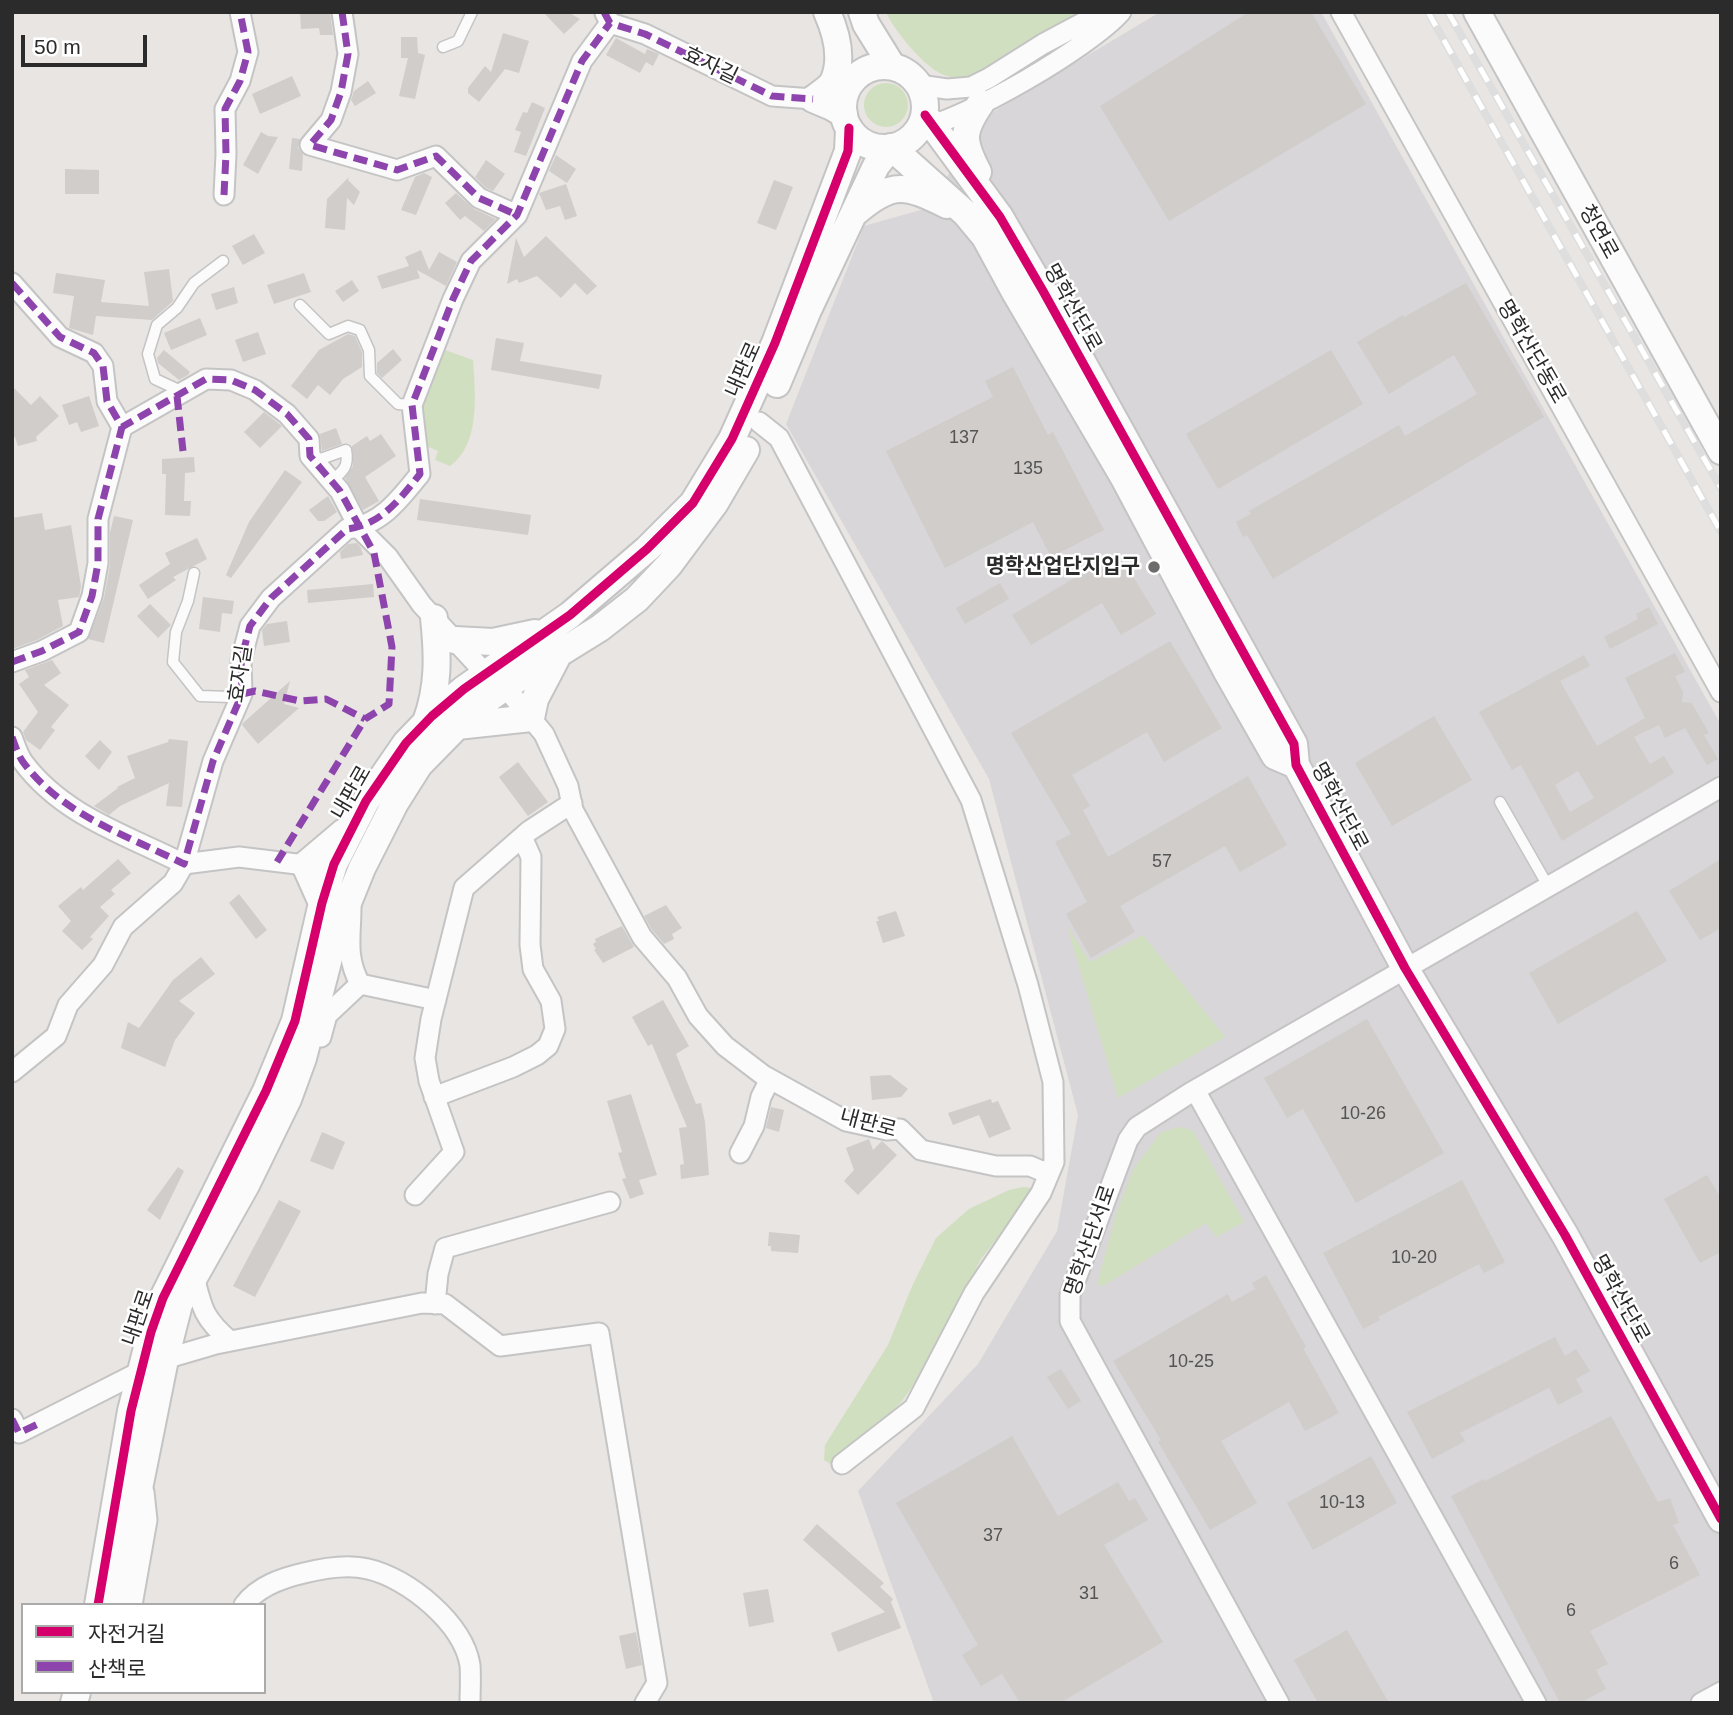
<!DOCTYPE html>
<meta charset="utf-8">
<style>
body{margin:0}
#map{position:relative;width:1733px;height:1715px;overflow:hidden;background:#e8e5e2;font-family:Arial,"Noto Sans KR",sans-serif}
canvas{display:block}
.frame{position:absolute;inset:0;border:14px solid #2b2b2b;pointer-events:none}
.legend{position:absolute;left:21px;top:1603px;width:245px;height:91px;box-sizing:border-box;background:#fff;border:2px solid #aaa;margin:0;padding:9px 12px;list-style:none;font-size:21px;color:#2b2b2b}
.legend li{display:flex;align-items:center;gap:14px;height:35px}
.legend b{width:35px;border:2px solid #aaa}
.scale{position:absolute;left:21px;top:35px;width:126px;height:32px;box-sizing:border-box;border:4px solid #2b2b2b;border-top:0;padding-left:9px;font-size:21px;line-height:24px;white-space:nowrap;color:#2b2b2b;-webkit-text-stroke:5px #fff;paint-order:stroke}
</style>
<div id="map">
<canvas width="1733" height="1715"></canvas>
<div class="frame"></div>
<ul class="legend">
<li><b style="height:9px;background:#d6006c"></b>자전거길</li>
<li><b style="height:9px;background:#8e44ad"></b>산책로</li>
</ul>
<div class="scale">50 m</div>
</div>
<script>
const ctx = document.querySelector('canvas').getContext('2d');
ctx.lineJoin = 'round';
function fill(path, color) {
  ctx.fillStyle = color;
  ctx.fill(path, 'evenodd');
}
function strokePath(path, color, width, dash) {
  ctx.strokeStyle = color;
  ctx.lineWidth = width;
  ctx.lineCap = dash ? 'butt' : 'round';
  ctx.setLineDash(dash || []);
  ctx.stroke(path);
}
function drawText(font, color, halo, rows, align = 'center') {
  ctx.font = font + ' Arial,"Noto Sans KR",sans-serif';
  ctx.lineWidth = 5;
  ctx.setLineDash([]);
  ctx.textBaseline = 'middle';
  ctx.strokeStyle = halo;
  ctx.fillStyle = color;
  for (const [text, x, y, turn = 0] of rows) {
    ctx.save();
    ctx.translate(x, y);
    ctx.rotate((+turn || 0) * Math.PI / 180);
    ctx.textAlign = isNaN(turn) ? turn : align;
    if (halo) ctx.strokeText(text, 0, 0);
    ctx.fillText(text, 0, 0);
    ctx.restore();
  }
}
const industrial = new Path2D(`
 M1160,12H1321L1721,725V1703H934L858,1491L978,1364L1057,1231L1078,1115L989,779L786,424L864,226L924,209L993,112Z`);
const green = new Path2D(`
 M886,12H1079L971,80C958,79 944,77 933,69C917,57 894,30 886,12Z
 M864 105a22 22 0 1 1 44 0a22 22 0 1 1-44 0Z
 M442,349L473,360C475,393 481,444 450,466L435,460L438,451L424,445L419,404Z
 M1067,926L1090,962L1143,935L1225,1037L1118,1098Z
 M1180,1127L1193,1131L1244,1222L1216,1237L1206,1223L1103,1286L1097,1284L1117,1211L1134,1168L1161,1132Z
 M1023,1187L1032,1188L1030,1195L981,1259L926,1367L902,1401L869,1436L832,1465L824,1460L825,1445L888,1345L913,1284L936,1238L969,1209L1009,1190Z`);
const building = new Path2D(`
 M300,12H330L333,35H320L319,28L301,29Z
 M543,12H568L580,19L564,34Z
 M1249,12H1311L1366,104L1169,221L1100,106Z
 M503,33L529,41L519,73L505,69L479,102L468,93V88L485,66L491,72Z
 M401,37H417L418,53L425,55L415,99L399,96L408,58H401Z
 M616,38L645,54L647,49L659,54L653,66L646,62L640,73L606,55Z
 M292,76L301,96L260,114L252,94Z
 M368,81L376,93L355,106L351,100L354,91Z
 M532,102L545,108L526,156L514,152L521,132L515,130L523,112L527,113Z
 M261,132L268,136L278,137L258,174L243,165Z
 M292,138L300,139L298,148L303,155L302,171L289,169Z
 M556,155L576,169L567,183L549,171Z
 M486,160L505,174L493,191L486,188L475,177Z
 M65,169L99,170V194H65Z
 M424,173L432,177L416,215L401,210L415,177Z
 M349,177L348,180L360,192L354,205L347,198L345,230L325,228L327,199Z
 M774,180L793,187L776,230L757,223Z
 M566,184L577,216L565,220L560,206L546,210L539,193Z
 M456,193L474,209L496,219L484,231L465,216L460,220L445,203Z
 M254,234L265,253L243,265L232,246Z
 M546,236L597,286L587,295L575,283L561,298L537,276L519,283L517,279L507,284L516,238L524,257Z
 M421,250L429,270L439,252L457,262L446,286L417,270L420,278L382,289L377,276L409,266L405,257Z
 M169,269L173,301L171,303L152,320L96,316L93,335L69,328L74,296L53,293L56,273L105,280L101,302L149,306L144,272Z
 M304,273L311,292L274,304L267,285Z
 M352,280L359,291L343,302L335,291Z
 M1466,283L1544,417L1273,579L1247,535L1243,537L1236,522L1251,514L1249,511L1399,425L1405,436L1477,394L1454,355L1389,394L1357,342L1403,315L1404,317Z
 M234,287L238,303L216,310L211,294Z
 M200,318L207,335L171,350L164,333Z
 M258,332L266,354L243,362L235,340Z
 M348,334L355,336L362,352V367L343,379L330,395L318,385L307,399L291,386L319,350Z
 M496,338L524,343L520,361L602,375L599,389L491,370Z
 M393,349L402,360L382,378L377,373V363Z
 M164,350L190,372L188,375L179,380L158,363L157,358Z
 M1331,350L1363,404L1218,489L1186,434Z
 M1013,367L1048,435L1053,432L1104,530L1051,557L1033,522L945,568L886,451L993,397L985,381Z
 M12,386L31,405L40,396L59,416L36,437L37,441L18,446L15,437L12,438Z
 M89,396L99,426L81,432L77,422L69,425L62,405Z
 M264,412L282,426L260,448L244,432Z
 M336,428L342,444L322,451L320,434Z
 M381,434L396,456L365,477L379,501L363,510L345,478L353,466L352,446L367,436L370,441Z
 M194,457L195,472L185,473L184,501H191L190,516L165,515L166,474H162V459Z
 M285,470L302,482L231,578L226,575L249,522Z
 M328,496L337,512L324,521H318L309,510Z
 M420,499L531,515L528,535L417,520Z
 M42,513L45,530L71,525L81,586L80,593L79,597L58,600L63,626L37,640L12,649V534H14L12,518Z
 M114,516L133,520L104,643L88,639L104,598L110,565V533Z
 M197,538L207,559L173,577L176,580L148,599L139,585L170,564L165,553Z
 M357,543L361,548L363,555L341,559L340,552L348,544Z
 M1118,552L1156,614L1121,635L1102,603L1031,645L1012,615Z
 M1000,583L1009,599L965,624L956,608Z
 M373,584L374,597L308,603L307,590Z
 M203,597L234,601L232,614L222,613L220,632L199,629Z
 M150,604L171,625L158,638L137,616Z
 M1649,607L1658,624L1610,649L1604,637L1638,619L1636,614Z
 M287,621L290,642L264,646L262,630L267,624Z
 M1170,641L1222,728L1164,762L1147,732L1072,775L1090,806L1083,810L1108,857L1248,776L1287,845L1240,872L1225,846L1120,906L1135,932L1091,958L1066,914L1087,902L1055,842L1071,834L1011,733Z
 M1675,653L1685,672L1675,676L1683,692L1682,702L1691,703L1694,707L1709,733L1704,735L1718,759L1707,765L1685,728L1665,738L1659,725L1634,737L1650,764L1664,756L1674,773L1562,841L1521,765L1512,770L1479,712L1584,655L1590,666L1560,681L1597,746L1645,718L1625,678ZM1578,771L1594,798L1570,812L1555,785Z
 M52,660L61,673L44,685L69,705L51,727L55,730L40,750L26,740L23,732L38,712L19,684L29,677L25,670Z
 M290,681L284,704L299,708L258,744L242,725L243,723Z
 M1434,716L1472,780L1392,826L1355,763Z
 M169,739L188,741L182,807L166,806L169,783L120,806L109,815L94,806L118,788L117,787L135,778L127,756L168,742Z
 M100,740L112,752L99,770L85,756Z
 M518,762L548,802L528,816L499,777Z
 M118,859L131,873L111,890L115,894L100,907L109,916L90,937L93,939L82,950L62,931L71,921L58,906L81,887L83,890Z
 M1721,859V928L1700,940L1669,891Z
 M239,894L267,930L256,939L229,903Z
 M666,905L682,928L672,934L674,939L664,944L652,930L644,916Z
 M896,911L905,936L883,943L876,921H879L877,917Z
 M1637,911L1667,961L1558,1024L1529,973Z
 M622,926L634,947L603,963L594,950L596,949L593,944L596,942L595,939Z
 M201,957L215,974L179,1001L195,1013L175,1040L165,1067L121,1048L128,1022L139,1028L173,980Z
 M663,1000L689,1046L676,1054L696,1104L701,1103L705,1122L709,1175L681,1179L680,1165L684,1164L679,1128L687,1127L652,1044L648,1046L632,1017Z
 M1367,1019L1444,1153L1356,1203L1303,1109L1287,1118L1264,1078Z
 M890,1075L908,1089L901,1097L872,1100L870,1076Z
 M631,1094L657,1175L639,1180L644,1194L630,1199L622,1179L626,1178L618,1153L622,1152L607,1101Z
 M991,1099L992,1103L998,1101L1011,1129L989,1138L979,1115L953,1125L948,1113Z
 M771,1107L784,1110L779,1132L766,1128Z
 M322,1132L345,1142L333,1170L310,1161Z
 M869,1139L873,1150L882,1141L897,1155L858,1195L844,1181L854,1170L846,1148Z
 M178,1167L184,1171L160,1220L147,1210Z
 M1707,1175L1721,1198V1252L1700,1263L1664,1199Z
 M1462,1180L1505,1262L1484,1273L1479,1264L1378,1317L1380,1320L1363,1329L1323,1253Z
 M279,1200L301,1211L255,1297L233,1286Z
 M769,1232L800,1235L798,1253L771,1251V1246H768Z
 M1266,1275L1306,1347L1303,1348L1339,1413L1305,1431L1289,1402L1221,1441L1257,1503L1210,1530L1158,1442L1161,1440L1113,1361L1228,1294L1232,1302L1255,1289L1252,1283Z
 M1555,1337L1565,1356L1576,1349L1590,1371L1576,1379L1583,1392L1558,1405L1549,1388L1460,1433L1465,1441L1432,1459L1407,1412Z
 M1061,1369L1081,1401L1068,1409L1047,1377Z
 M1611,1416L1658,1502L1670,1498L1679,1523L1673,1525L1700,1575L1590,1631L1608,1664L1596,1670L1606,1689L1580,1703H1560L1451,1496L1484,1479L1485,1481Z
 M1012,1436L1058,1516L1118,1482L1129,1501L1135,1498L1148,1520L1104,1545L1163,1642L1060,1703H1020L1002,1674L981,1686L962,1655L978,1645L896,1503Z
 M1371,1456L1397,1503L1313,1550L1287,1503Z
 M817,1524L884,1583L880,1587L893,1599L891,1602L901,1628L838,1652L831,1633L885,1612L803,1540Z
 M768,1589L774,1622L749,1627L743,1593Z
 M1347,1630L1389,1703H1318L1294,1660Z
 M636,1632L642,1665L626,1669L619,1636Z`);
const lane = new Path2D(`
 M443,47L458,41L472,12
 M300,305L329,334L348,326L360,330L369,350L370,376L398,404L412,405
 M183,392L155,379L148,354L157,325L177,308L194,283L223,261
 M315,461L346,450C349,466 344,471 331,481
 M194,573L188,601L176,632L173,662L200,696L231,697L241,694
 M1500,802L1548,886`);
const street = new Path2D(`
 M342,12L348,54L341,92L331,120L310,145L397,170L436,156L479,198L517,215
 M1341,12L1721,692
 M605,13L610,23L645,34L772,96L813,99
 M919,85L947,89L971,87L989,78L1043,44L1103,12
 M920,128C965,120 1090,47 1121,12
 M224,195L226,154L225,109L240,81L248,52L240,12
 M12,283L60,337L94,353L103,366L107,401L122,427L206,379L231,380L255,390L287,414L309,439L310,456L340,491L359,528L388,557L422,605L486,674L505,687L544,734L568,786L573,810L642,937L677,978L698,1016L725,1046L763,1075L846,1121L887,1130L900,1129L921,1150L996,1166H1030L1049,1174
 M759,422L779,438L971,800L1028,985L1053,1082L1054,1162L1041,1193L974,1293L914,1408L842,1464
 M12,662L42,651L79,632L92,596L98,563V519L122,427
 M12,737C15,745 18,755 23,762C63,816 127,835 184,864L213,761L242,694L241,660L250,626L271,598L347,529C381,525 400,499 420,474L412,405L453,299L471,261L517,215L582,61L610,23
 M351,907C351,937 345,956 360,984L436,1000
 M321,1037L327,1015L360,984
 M12,1072L56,1036L68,1005L103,965L123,927L173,883L184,864L239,857L305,865
 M1195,1090L1536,1703
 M434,1097L513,1067L537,1055L548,1046L555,1029L551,1001L533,969L530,945L531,857L522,837
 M740,1153L754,1126L761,1097L770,1079
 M415,1195L454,1152L429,1081L425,1058L431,1019L464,888L529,831L572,803
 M194,1276C202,1309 204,1319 230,1341
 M435,1304L438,1274L445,1248L610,1202
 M12,1419L19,1433L165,1359L216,1344L422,1303L445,1304L500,1346L599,1333L657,1683L645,1703
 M132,1605L147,1520L144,1492
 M244,1605C258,1586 282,1578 304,1573C324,1568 348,1564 368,1569C408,1578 463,1623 470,1665C471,1677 470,1691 470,1703
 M1279,1703L1070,1321V1295L1128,1140L1137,1127L1190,1093L1721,787
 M1701,1703L1721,1692`);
const secondary = new Path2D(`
 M827,12C836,32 843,58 834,80C831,87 820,94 813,99L832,107L844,114
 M862,12L866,24L892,66
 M1477,12L1721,451
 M843 107a41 41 0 1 1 82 0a41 41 0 1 1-82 0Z
 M925,115L1000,217L1043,291L1294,744L1296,765L1405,968L1565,1235L1721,1519
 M891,147L965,213L985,237L1016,294L1124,478L1226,670L1275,756L1296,765
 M978,172C962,141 961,132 981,103
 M856,212C893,180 906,185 947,205
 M777,384L808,310L876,166L891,147
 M455,640L493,642L535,633
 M426,722C439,687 438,655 434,618
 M457,726L531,718L535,699L557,657
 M322,903L305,865L344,832
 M117,1598L165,1359L179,1304L246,1185L288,1099L303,1058L331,950L345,910L362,868L395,803L419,765L473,710L505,687L600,628L637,599L669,565L715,503L746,450
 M98,1605L131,1411L151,1332L163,1298L266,1091L295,1021L322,903L334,864L366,801L406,743L432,716L464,689L570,615L647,549L693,503L732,439L775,343L848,151L849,128
 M74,1703L77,1692`);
const rail = new Path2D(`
 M1428,12L1721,532
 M1448,12L1721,488`);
const quiet = new Path2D(`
 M342,12L348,54L341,92L331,120L310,145L397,170L436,156L479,198L517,215
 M604,12L610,23L645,34L772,96L813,99
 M224,195L226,154L225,109L240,81L248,52L240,12
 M12,283L60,337L94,353L103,366L107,401L122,427L206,379L231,380L255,390L287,414L309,439L310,456L340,491L374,553L392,647L389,704L365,719L277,862
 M177,396L183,451
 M12,662L42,651L79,632L92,596L98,563V519L122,427
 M242,694L255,691L300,701L326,699L365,719
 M12,737C15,745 18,755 23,762C63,816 127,835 184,864L213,761L242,694L241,660L250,626L271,598L347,529C381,525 400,499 420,474L412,405L453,299L471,261L517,215L582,61L610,23
 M12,1419L19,1433L38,1424`);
const cycleway = new Path2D(`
 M925,115L1000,217L1043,291L1294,744L1296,765L1405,968L1565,1235L1721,1519
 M98,1605L131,1411L151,1332L163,1298L266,1091L295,1021L322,903L334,864L366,801L406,743L432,716L464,689L570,615L647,549L693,503L732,439L775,343L848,151L849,128`);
const markers = [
 [1154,567,7,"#6d6c6b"]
];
const numberNames = [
 ["137",964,438],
 ["135",1028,469],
 ["57",1162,862],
 ["10-26",1363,1114],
 ["10-20",1414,1258],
 ["10-25",1191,1362],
 ["10-13",1342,1503],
 ["37",993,1536],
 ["6",1674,1564],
 ["31",1089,1594],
 ["6",1571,1611]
];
const streetNames = [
 ["효자길",710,66,26],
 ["청연로",1598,232,61],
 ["명학산단로",1072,308,61],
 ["명학산단동로",1531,352,60],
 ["내판로",744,370,-66],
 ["효자길",241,674,-81],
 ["내판로",352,793,-60],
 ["명학산단로",1339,807,62],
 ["내판로",868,1124,15],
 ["명학산단서로",1091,1241,-71],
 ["명학산단로",1620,1299,61],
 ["내판로",139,1318,-71]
];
const poiNames = [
 ["명학산업단지입구",1140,567]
];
fill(industrial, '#d8d6d8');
fill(green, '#d0dfbf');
fill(building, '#d0cdcb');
strokePath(lane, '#c5c4c5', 13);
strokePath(street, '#c5c4c5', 23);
strokePath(secondary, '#c5c4c5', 30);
strokePath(lane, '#fcfbfb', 10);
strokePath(street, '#fcfbfb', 19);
strokePath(secondary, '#fcfbfb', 26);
strokePath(rail, '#dededf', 8);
strokePath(rail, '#fff', 5, [16]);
strokePath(quiet, '#8e44ad', 7, [14, 7]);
strokePath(cycleway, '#d6006c', 9);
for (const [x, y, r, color] of markers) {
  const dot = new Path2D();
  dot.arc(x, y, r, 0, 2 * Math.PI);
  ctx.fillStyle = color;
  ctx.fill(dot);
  strokePath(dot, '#fff', 2.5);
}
drawText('18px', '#555454', null, numberNames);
drawText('21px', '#2b2b2b', '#fff', streetNames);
drawText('bold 21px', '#2b2b2b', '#fff', poiNames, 'right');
</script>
